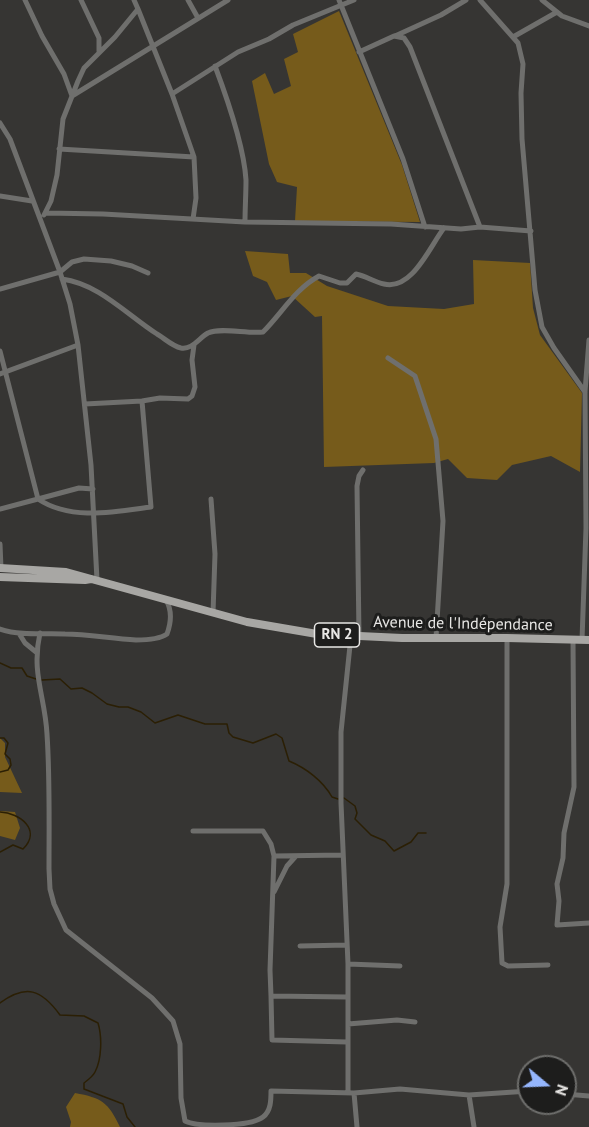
<!DOCTYPE html>
<meta charset="utf-8">
<style>
body{margin:0}
#map{position:relative;width:589px;height:1127px;overflow:hidden;background:#363533;font-family:"PT Sans",sans-serif}
canvas{display:block}
.north{position:absolute;left:517px;top:1055px;width:60px;height:60px;box-sizing:border-box;background:#1d1d1c;border:2px solid #6e6e6c;border-radius:50%;rotate:109deg;font-size:16px;font-weight:700;line-height:24px;text-align:center;color:#e8e7e5}
.north::after{content:'';display:block;margin:auto;width:21px;height:27px;background:#95b6fd;clip-path:polygon(50% 0,100% 100%,50% 72%,0 100%)}
</style>
<div id="map">
<canvas width="589" height="1127"></canvas>
<div class="north">N</div>
</div>
<script>
const ctx = document.querySelector('canvas').getContext('2d');
ctx.lineJoin = 'round';
function fill(path, color) {
  ctx.fillStyle = color;
  ctx.fill(path, 'evenodd');
}
function strokePath(path, color, width, dash) {
  ctx.strokeStyle = color;
  ctx.lineWidth = width;
  ctx.lineCap = dash ? 'butt' : 'round';
  ctx.setLineDash(dash || []);
  ctx.stroke(path);
}
function drawText(font, color, halo, rows, align = 'center') {
  ctx.font = font + ' "PT Sans",sans-serif';
  ctx.lineWidth = 6;
  ctx.setLineDash([]);
  ctx.textBaseline = 'middle';
  ctx.strokeStyle = halo;
  ctx.fillStyle = color;
  for (const [text, x, y, turn = 0] of rows) {
    ctx.save();
    ctx.translate(x, y);
    ctx.rotate((+turn || 0) * Math.PI / 180);
    ctx.textAlign = isNaN(turn) ? turn : align;
    if (halo) ctx.strokeText(text, 0, 0);
    ctx.fillText(text, 0, 0);
    ctx.restore();
  }
}
const green = new Path2D(`
 M339,11L402,165L420,222L295,221L297,187L277,182L269,164L252,81L265,73L274,94L291,86L284,59L298,52L293,34Z
 M245,251L288,254L290,273H306L327,286L388,306L444,309L474,304L473,260L530,263L533,308L540,335L582,393L580,472L551,456L512,465L497,480L467,478L448,459L434,463L324,467L322,316L315,317L292,296L276,300L267,282L253,276Z
 M0,738L5,743V757L22,793L0,792Z
 M0,811L15,812L20,828L15,840L0,836Z
 M75,1093C102,1098 108,1102 120,1127H70L71,1122L66,1107Z`);
const stream = new Path2D(`
 M0,663L11,668H22L27,676L36,679
 M42,680L60,679L71,689L82,688L92,693L107,704L119,707H128L141,712L155,723L178,715L205,724H227L229,733L233,737L253,743L276,734L282,738L289,761C306,768 323,781 332,797L338,799
 M0,738H4L8,743L5,754L10,759L11,765L8,770L0,772
 M344,798L355,806L357,813L355,819L371,835L385,841L394,851L411,842L418,833H426
 M0,812C20,813 42,830 23,849L13,845L0,852
 M0,1003C26,984 41,989 60,1015L84,1016L98,1023C102,1036 102,1059 95,1072C93,1076 88,1080 84,1083V1089L123,1104L127,1117L135,1127`);
const minor = new Path2D(`
 M25,0L42,36L64,74L72,96
 M81,0L99,38V51
 M188,0L198,18
 M339,0L403,159L425,227
 M480,0L518,43L523,64L521,93L522,139L535,290L542,327L554,348L585,392
 M542,0L562,16L589,26
 M395,36L441,15L466,0
 M513,37L557,12
 M359,52L394,36L404,38L410,47L480,227
 M215,66C227,98 244,146 246,180C246,194 245,208 245,222
 M172,94L238,52L269,39L293,25L354,0
 M72,96L228,0
 M0,123L10,139L60,272L70,304L78,345L91,465L97,580
 M59,149L194,157L172,94L138,9
 M0,196L32,201
 M46,213L103,214L245,222L391,224L461,229L480,227L531,231
 M44,215L51,201L57,175L63,119L78,81L84,68L115,37L138,9L134,0
 M193,219L196,198L194,157
 M62,279C99,284 126,314 157,334C164,338 172,346 181,348C192,350 199,338 208,333C221,327 247,334 263,332C282,313 295,289 319,276L340,283H347L356,274C366,276 374,282 384,284C412,291 430,246 444,228
 M0,289L60,272L72,262L84,259L111,261L132,266L148,273
 M0,351L38,499L79,488L93,489
 M388,358L415,376L436,439L443,521L436,638
 M0,374L78,345
 M85,404L142,401L160,398L188,399L192,396L195,387L192,360L194,345
 M211,499L215,554L213,613
 M0,509L38,499C71,521 114,512 151,507L142,401
 M0,544L1,568
 M0,629C21,636 43,633 65,634C89,634 112,639 136,640C145,640 160,639 167,634C171,623 172,610 166,600
 M40,633C31,673 45,696 47,734C50,779 49,824 49,869L50,889L54,904L66,930L152,998L173,1021L180,1044L181,1098L185,1121C197,1127 250,1127 263,1117C271,1111 271,1100 271,1091L354,1093L400,1089L469,1095L529,1091
 M20,635L25,643L36,652
 M359,636L357,486L359,476L363,470
 M507,638V884L500,927L502,963L508,966L548,965
 M573,640L574,787L564,833L563,858L557,884L559,901L557,925L589,923
 M582,640L586,528L585,392L589,340
 M193,831H263L271,844L274,856L342,855
 M274,892L287,866L296,856
 M300,946L347,945
 M348,964L400,966
 M271,996L270,970L274,856
 M347,997L271,996L272,1040L347,1042
 M348,1024L397,1020L415,1022
 M348,1093V964L341,803V732L351,636
 M354,1093L357,1127
 M565,1094L589,1096
 M469,1095L474,1127`);
const primary = new Path2D(`
 M0,568L66,572L247,622L317,634L402,638H507L589,640
 M0,577L85,580L91,579`);
const shields = [
 [337,635,45]
];
const shieldNames = [
 ["RN 2",337,635]
];
const streetNames = [
 ["Avenue de l'Indépendance",463,624,1]
];
fill(green, '#765b1b');
strokePath(stream, '#2b1f04', 1.5);
strokePath(minor, '#6f6f6d', 5);
strokePath(primary, '#a8a7a4', 8);
for (const [x, y, w] of shields) {
  const box = new Path2D();
  box.roundRect(x - w / 2, y - 12, w, 24, 4.5);
  ctx.fillStyle = '#1d1d1c';
  ctx.fill(box);
  strokePath(box, '#e8e7e5', 1.5);
}
drawText('bold 15px', '#e8e7e5', null, shieldNames);
drawText('16px', '#e8e7e5', '#1d1d1c', streetNames);
</script>
